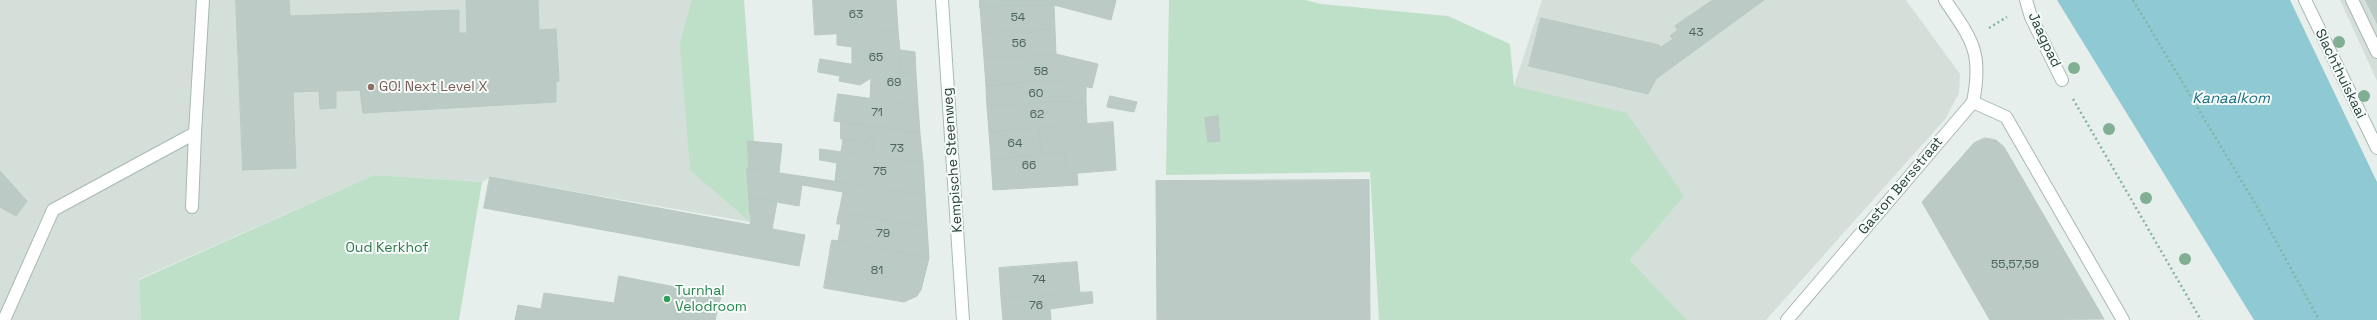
<!DOCTYPE html>
<style>
body{margin:0}
canvas{display:block;background:#e6efeb}
</style>
<canvas width="2377" height="320"></canvas>
<script>
const ctx = document.querySelector('canvas').getContext('2d');
ctx.lineJoin = 'round';
function fill(path, color) {
  ctx.fillStyle = color;
  ctx.fill(path, 'evenodd');
}
function strokePath(path, color, width, dash) {
  ctx.strokeStyle = color;
  ctx.lineWidth = width;
  ctx.lineCap = dash ? 'butt' : 'round';
  ctx.setLineDash(dash || []);
  ctx.stroke(path);
}
function drawText(font, color, halo, rows, align = 'center') {
  ctx.font = font + ' "Space Grotesk",sans-serif';
  ctx.lineWidth = 4;
  ctx.setLineDash([]);
  ctx.textBaseline = 'middle';
  ctx.strokeStyle = halo;
  ctx.fillStyle = color;
  for (const [text, x, y, turn = 0] of rows) {
    ctx.save();
    ctx.translate(x, y);
    ctx.rotate((+turn || 0) * Math.PI / 180);
    ctx.textAlign = isNaN(turn) ? turn : align;
    if (halo) ctx.strokeText(text, 0, 0);
    ctx.fillText(text, 0, 0);
    ctx.restore();
  }
}
const built = new Path2D(`
 M0,0H736L750,222L490,177L482,182L374,175L139,279L141,320H0Z
 M1542,0H1906L1960,74L1959,93L1946,118L1766,320H1687L1630,260L1683,196L1514,86Z
 M2340,0H2377V81Z`);
const green = new Path2D(`
 M692,0H744L760,221L746,211L750,222L690,170L680,43Z
 M1169,0H1305L1321,4L1448,16L1510,44L1514,86L1627,113L1684,196L1630,260L1687,320H1379L1370,172L1166,175Z
 M374,175L482,182L459,320H141L139,280Z`);
const water = new Path2D(`
 M2057,0H2290L2377,182V320H2254Z`);
const building = new Path2D(`
 M236,0H289L290,16L459,10V33H467L466,0H538L539,30L556,29L559,81L556,82V102L363,113L360,90L336,91V108L320,109L319,91L293,92L296,168L243,170Z
 M813,0H896L898,30L815,35Z
 M980,0H1116L1111,20L1054,5L980,7Z
 M1713,0H1764L1675,65L1661,47L1673,39L1670,36L1678,30L1675,26Z
 M2366,0H2377V23Z
 M1054,5L1055,29L982,33L980,7Z
 M1541,18L1659,45L1675,65L1656,79L1648,94L1529,66Z
 M1055,29L1056,54L984,59L982,33Z
 M898,30L902,73L852,65V47L837,45V33Z
 M900,50L915,52L916,75L902,73Z
 M1056,54L1098,64L1092,88L1059,80L986,86L984,59Z
 M820,59L916,75L918,105L870,99L871,78L860,85L839,81L840,76L818,72Z
 M1059,80L1086,87V102L1054,101L987,107L986,86Z
 M838,94L918,105L920,133L834,121Z
 M1110,96L1137,102L1134,112L1107,107Z
 M1054,101L1086,102L1087,124L989,132L987,107Z
 M1218,116L1220,141L1208,142L1205,118Z
 M841,122L920,133L923,163L873,156L874,134L866,142L841,139Z
 M1113,122L1116,170L1066,174L1065,153L1041,155L1039,128Z
 M1039,128L1041,155L991,159L989,132Z
 M874,134L873,156L841,152L843,139L866,142Z
 M1985,138L1996,140L2004,147L2104,319L1990,320L1922,202L1974,143Z
 M748,141L782,144L779,172L749,168Z
 M820,149L923,163L925,195L835,181L837,163L820,160Z
 M1065,153L1066,174L1077,173L1078,185L993,190L991,159Z
 M747,168L925,195L927,227L839,212L843,192L802,185L799,206L749,197Z
 M0,171L27,201L16,216L0,207Z
 M490,177L805,235L799,266L484,208Z
 M1369,180L1370,320H1157L1156,181Z
 M749,197L777,202L772,229L751,226Z
 M839,212L927,227L929,258L838,241L841,224H837Z
 M832,240L929,258L921,290L917,296L904,302L824,288Z
 M1077,262L1080,293L1001,298L999,268Z
 M619,276L721,296L715,320H515L518,305L541,309L544,293L614,303Z
 M1092,292L1093,303L1050,309L1051,320H1003L1001,298Z`);
const path = new Path2D(`
 M2133,0L2259,210L2319,320
 M1989,28L2007,17
 M2073,99L2201,320`);
const service = new Path2D(`
 M2026,0L2031,17L2062,80
 M1973,102L2006,117L2123,320
 M192,207L195,133
 M4,320L53,210L195,133L203,0`);
const pedestrian = new Path2D(`
 M2305,0L2377,148
 M2352,0L2377,52`);
const minor = new Path2D(`
 M1787,320L1973,102C1983,52 1972,40 1945,0`);
const secondary = new Path2D(`
 M942,0L963,320`);
const trees = [
 [2339,42],
 [2074,68],
 [2364,96],
 [2109,129],
 [2146,198],
 [2185,259]
];
const markers = [
 [371,87,4,"#8d6e63"],
 [667,299,4,"#2e9e5b"]
];
const numberNames = [
 ["63",856,15],
 ["54",1018,18],
 ["43",1696,33],
 ["56",1019,44],
 ["65",876,58],
 ["58",1041,72],
 ["69",894,83],
 ["60",1036,94],
 ["71",877,113],
 ["62",1037,115],
 ["64",1015,144],
 ["73",897,149],
 ["66",1029,166],
 ["75",880,172],
 ["79",883,234],
 ["55,57,59",2015,265],
 ["81",877,271],
 ["74",1039,280],
 ["76",1036,306]
];
const streetNames = [
 ["Jaagpad",2044,40,65],
 ["Slachthuiskaai",2340,74,64],
 ["Kempische Steenweg",953,160,-94],
 ["Gaston Bersstraat",1901,186,-50]
];
const educationNames = [
 ["GO! Next Level X",379,87]
];
const parkNames = [
 ["Oud Kerkhof",387,248]
];
const leisureNames = [
 ["Turnhal",675,291],
 ["Velodroom",675,307]
];
const waterNames = [
 ["Kanaalkom",2231,99]
];
fill(built, '#d4dfda');
fill(green, '#bfe0c8');
fill(water, '#8ec9d4');
fill(building, '#bbcac4');
strokePath(building, '#b8c9c2', 1);
strokePath(service, '#a8b8b2', 14);
strokePath(pedestrian, '#a8b8b2', 14);
strokePath(minor, '#a8b8b2', 14);
strokePath(secondary, '#a4bbb3', 14);
strokePath(path, '#86b3a5', 2.5, [2, 3]);
strokePath(service, '#fff', 12);
strokePath(pedestrian, '#fff', 12);
strokePath(minor, '#fff', 12);
strokePath(secondary, '#fff', 12);
ctx.fillStyle = '#80af93';
for (const [x, y] of trees) {
  ctx.beginPath();
  ctx.arc(x, y, 6, 0, 2 * Math.PI);
  ctx.fill();
}
for (const [x, y, r, color] of markers) {
  const dot = new Path2D();
  dot.arc(x, y, r, 0, 2 * Math.PI);
  ctx.fillStyle = color;
  ctx.fill(dot);
  strokePath(dot, '#f7fbf9', 1.5);
}
drawText('12px', '#4a645c', null, numberNames);
drawText('14px', '#24423a', '#f7fbf9', streetNames);
drawText('14px', '#785e54', '#f7fbf9', educationNames, 'left');
drawText('14px', '#2d7a4b', '#f7fbf9', parkNames);
drawText('14px', '#27864d', '#f7fbf9', leisureNames, 'left');
drawText('italic 15px', '#1c6f80', '#f7fbf9', waterNames);
</script>
